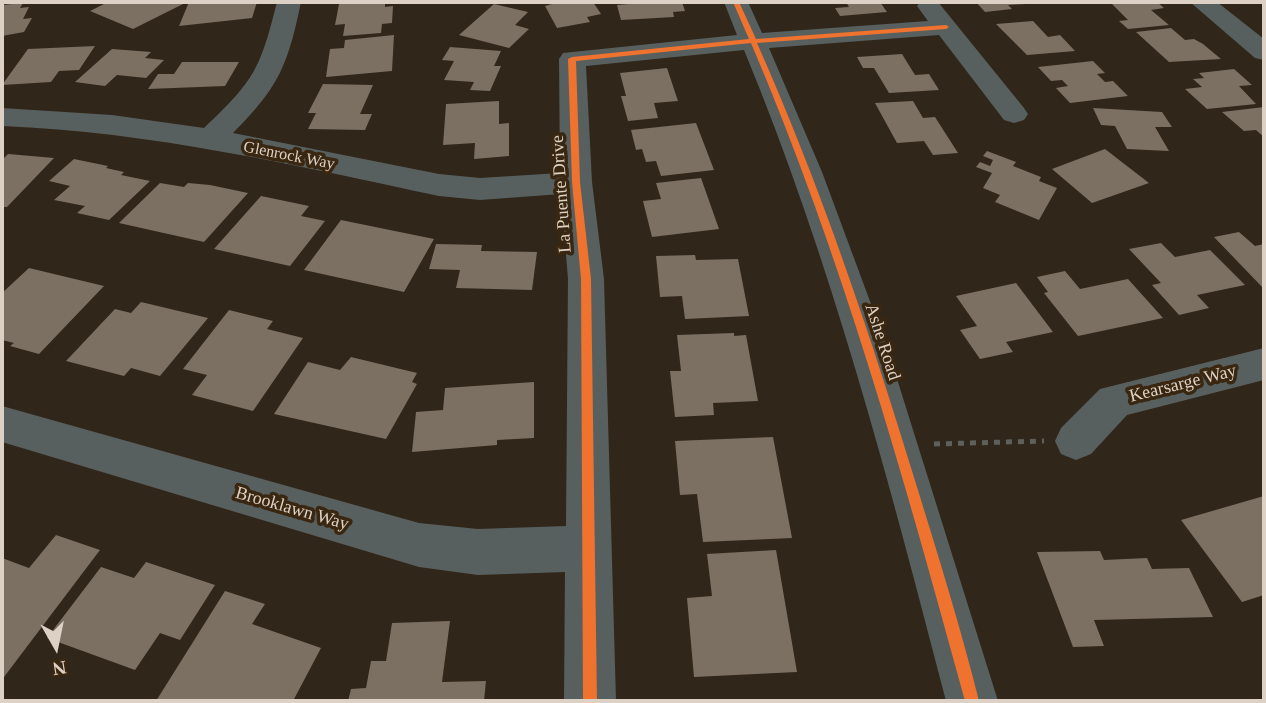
<!DOCTYPE html>
<style>
body{margin:0}
#map{position:relative;width:1266px;height:703px;overflow:hidden;background:#31261a;font-family:Georgia,serif}
canvas{display:block}
.frame{position:absolute;inset:0;border:4px solid #ddd0c4;pointer-events:none}
.north{position:absolute;left:21px;top:612px;width:70px;height:70px;-webkit-text-stroke:5px #3a2711;paint-order:stroke;rotate:171deg;font-size:19px;font-weight:700;line-height:28px;text-align:center;color:#ddd0c4}
.north::after{content:'';display:block;margin:auto;width:24px;height:32px;background:#ddd0c4;clip-path:polygon(50% 0,100% 100%,50% 72%,0 100%)}
</style>
<div id="map">
<canvas width="1266" height="703"></canvas>
<div class="frame"></div>
<div class="north">N</div>
</div>
<script>
const ctx = document.querySelector('canvas').getContext('2d');
ctx.lineJoin = 'round';
function fill(path, color) {
  ctx.fillStyle = color;
  ctx.fill(path, 'evenodd');
}
function strokePath(path, color, width, dash) {
  ctx.strokeStyle = color;
  ctx.lineWidth = width;
  ctx.lineCap = dash ? 'butt' : 'round';
  ctx.setLineDash(dash || []);
  ctx.stroke(path);
}
function drawText(font, color, halo, rows, align = 'center') {
  ctx.font = font + ' Georgia,serif';
  ctx.lineWidth = 7;
  ctx.setLineDash([]);
  ctx.textBaseline = 'middle';
  ctx.strokeStyle = halo;
  ctx.fillStyle = color;
  for (const [text, x, y, turn = 0] of rows) {
    ctx.save();
    ctx.translate(x, y);
    ctx.rotate((+turn || 0) * Math.PI / 180);
    ctx.textAlign = isNaN(turn) ? turn : align;
    if (halo) ctx.strokeText(text, 0, 0);
    ctx.fillText(text, 0, 0);
    ctx.restore();
  }
}
const building = new Path2D(`
 M108,2H179L183,4L133,29L90,11Z
 M189,2H257L252,18L179,26Z
 M385,2V7L393,6L392,23L382,24L381,33L343,36L345,24L335,25L339,4Z
 M559,2H593L601,14L587,17L590,22L557,28L545,6Z
 M629,2H682L685,11L673,12L674,17L621,20L617,5L629,4Z
 M846,2H880L887,12L840,16L835,8L849,7Z
 M976,2H1026V4L1008,5L1012,9L985,12Z
 M1110,2H1157L1164,8L1151,10L1169,25L1128,29L1119,21L1128,20Z
 M23,3L20,8L29,7L23,19L32,18L24,32L2,36V5Z
 M494,4L528,12L515,25L529,29L509,48L459,35Z
 M1033,21L1048,37L1060,35L1075,51L1027,55L996,24Z
 M1171,28L1185,40L1194,39L1203,44L1221,59L1169,62L1136,32Z
 M394,35L392,71L326,77L330,49L344,48L345,40Z
 M95,46L79,70L59,71L51,82L2,85L28,49Z
 M450,47L501,51L494,66H501L490,91L470,90L474,82L444,80L454,61L442,60Z
 M112,49L151,52L145,58L164,60L146,78L117,75L105,86L75,82Z
 M902,54L915,75L929,74L939,90L889,93L874,68H863L857,57Z
 M1093,61L1105,73L1097,74L1105,82L1113,81L1128,96L1070,103L1056,88L1068,86L1062,80L1051,81L1038,67Z
 M182,62H239L225,86L148,89L158,74H174Z
 M667,68L678,101L654,103L658,118L628,121L621,96H626L620,73Z
 M1234,69L1252,85L1239,86L1256,104L1207,109L1185,89L1202,87L1193,79L1204,78L1199,73Z
 M323,84L373,85L360,114H372L365,130L308,129L316,113H308Z
 M499,101V124L509,123V156L474,159L475,143L443,145L446,104Z
 M913,101L923,118L935,117L958,153L933,155L924,141L897,143L875,103Z
 M1264,107V137L1256,130L1244,131L1222,112Z
 M1093,108L1162,112L1172,127H1155L1169,151L1127,149L1115,126L1101,125Z
 M696,123L714,170L661,176L656,161L646,162L642,149L636,150L631,130Z
 M1105,149L1149,183L1092,203L1052,169Z
 M987,151L1016,162L1013,166L1041,177L1039,181L1057,188L1039,220L995,202L1000,195L983,188L992,173L976,167L980,162L990,166L993,160L983,156Z
 M8,154L54,158L7,207H2V160Z
 M74,159L108,166L106,168L124,172L121,175L150,181L109,220L77,213L85,206L54,200L70,186L49,181Z
 M701,178L719,229L652,237L643,201L661,199L656,183Z
 M160,183L184,187L188,183L210,185L248,193L204,242L119,223Z
 M261,196L309,206L301,216L325,221L290,266L214,249Z
 M341,220L434,239L404,292L304,270Z
 M1239,232L1255,246L1264,244V289L1214,237Z
 M1161,243L1175,257L1210,250L1245,285L1197,295L1209,308L1179,315L1152,285L1161,283L1129,249Z
 M436,244L482,245L481,251L537,252L532,290L456,288L460,270L429,269Z
 M695,255L696,260L738,259L749,316L685,319L682,296L660,297L656,256Z
 M29,268L104,286L39,354L10,346L14,343L2,340V293Z
 M1065,271L1080,289L1128,279L1163,318L1078,336L1044,293L1048,292L1037,277Z
 M1016,283L1053,332L1006,342L1013,352L980,359L960,330L977,326L956,296Z
 M141,302L208,318L160,376L131,368L124,376L66,361L115,309L131,313Z
 M229,310L273,321L267,329L303,338L253,411L192,395L207,375L183,369Z
 M734,333V336L746,335L758,401L713,403L714,415L675,417L670,371H681L677,335Z
 M351,357L417,373L412,382L417,384L386,439L274,414L308,362L340,370Z
 M534,382V438L497,440V445L412,452L416,412L443,410L445,388Z
 M773,437L792,538L703,542L697,494L680,495L675,441Z
 M1264,496V595L1242,602L1181,520Z
 M56,535L100,550L4,677L2,558L29,568Z
 M776,550L797,672L694,677L687,598L712,596L707,554Z
 M1100,551L1104,560L1147,558L1152,569L1189,568L1213,617L1094,620L1104,646L1073,647L1037,552Z
 M146,562L215,585L180,640L160,633L135,670L47,638L101,567L134,578Z
 M225,591L265,604L252,624L321,648L293,701H156Z
 M450,621L442,682L486,681L484,701H348L351,689L366,688L371,661H386L392,623Z`);
const path = new Path2D(`
 M934,444L1044,441`);
const minor = new Path2D(`
 M277,2H301C288,65 279,87 233,133L439,174L480,178L560,173L559,59L563,53L737,35L724,2H748L762,33L928,21L917,6L920,2H938L1024,108L1028,114L1024,120L1014,123L1004,120L939,35L769,48L822,172L887,347L998,701H946C889,481 831,260 744,50L586,66L592,182L604,279L616,701H564L565,572L478,575L419,567L2,442V406L419,523L478,529L566,526L568,279L561,194L480,200L439,196C293,165 152,132 2,126V108L112,115L204,128C255,80 260,69 277,2Z
 M1190,2H1217L1264,39V60L1255,58Z
 M1264,348V380L1127,415L1091,454L1076,460L1061,454L1055,441L1061,428L1100,389Z`);
const cycleway = new Path2D(`
 M733,2H739L756,39L946,25L949,27L946,29L757,43C821,187 871,336 917,487C939,558 961,629 979,701H965C904,478 842,256 751,43L576,61L580,182L591,279L597,701H583L581,279L572,182L568,59L572,57L749,39Z`);
const farStreetnames = [
 ["Glenrock Way",289,156,11]
];
const streetNames = [
 ["La Puente Drive",562,194,-94],
 ["Ashe Road",882,342,72],
 ["Kearsarge Way",1183,384,-14],
 ["Brooklawn Way",292,509,16]
];
fill(building, '#7c7062');
strokePath(path, '#5e605c', 5, [6, 6]);
fill(minor, '#58605f');
fill(cycleway, '#ef722f');
drawText('16px', '#ddd0c4', '#3a2711', farStreetnames);
drawText('18px', '#ddd0c4', '#3a2711', streetNames);
</script>
